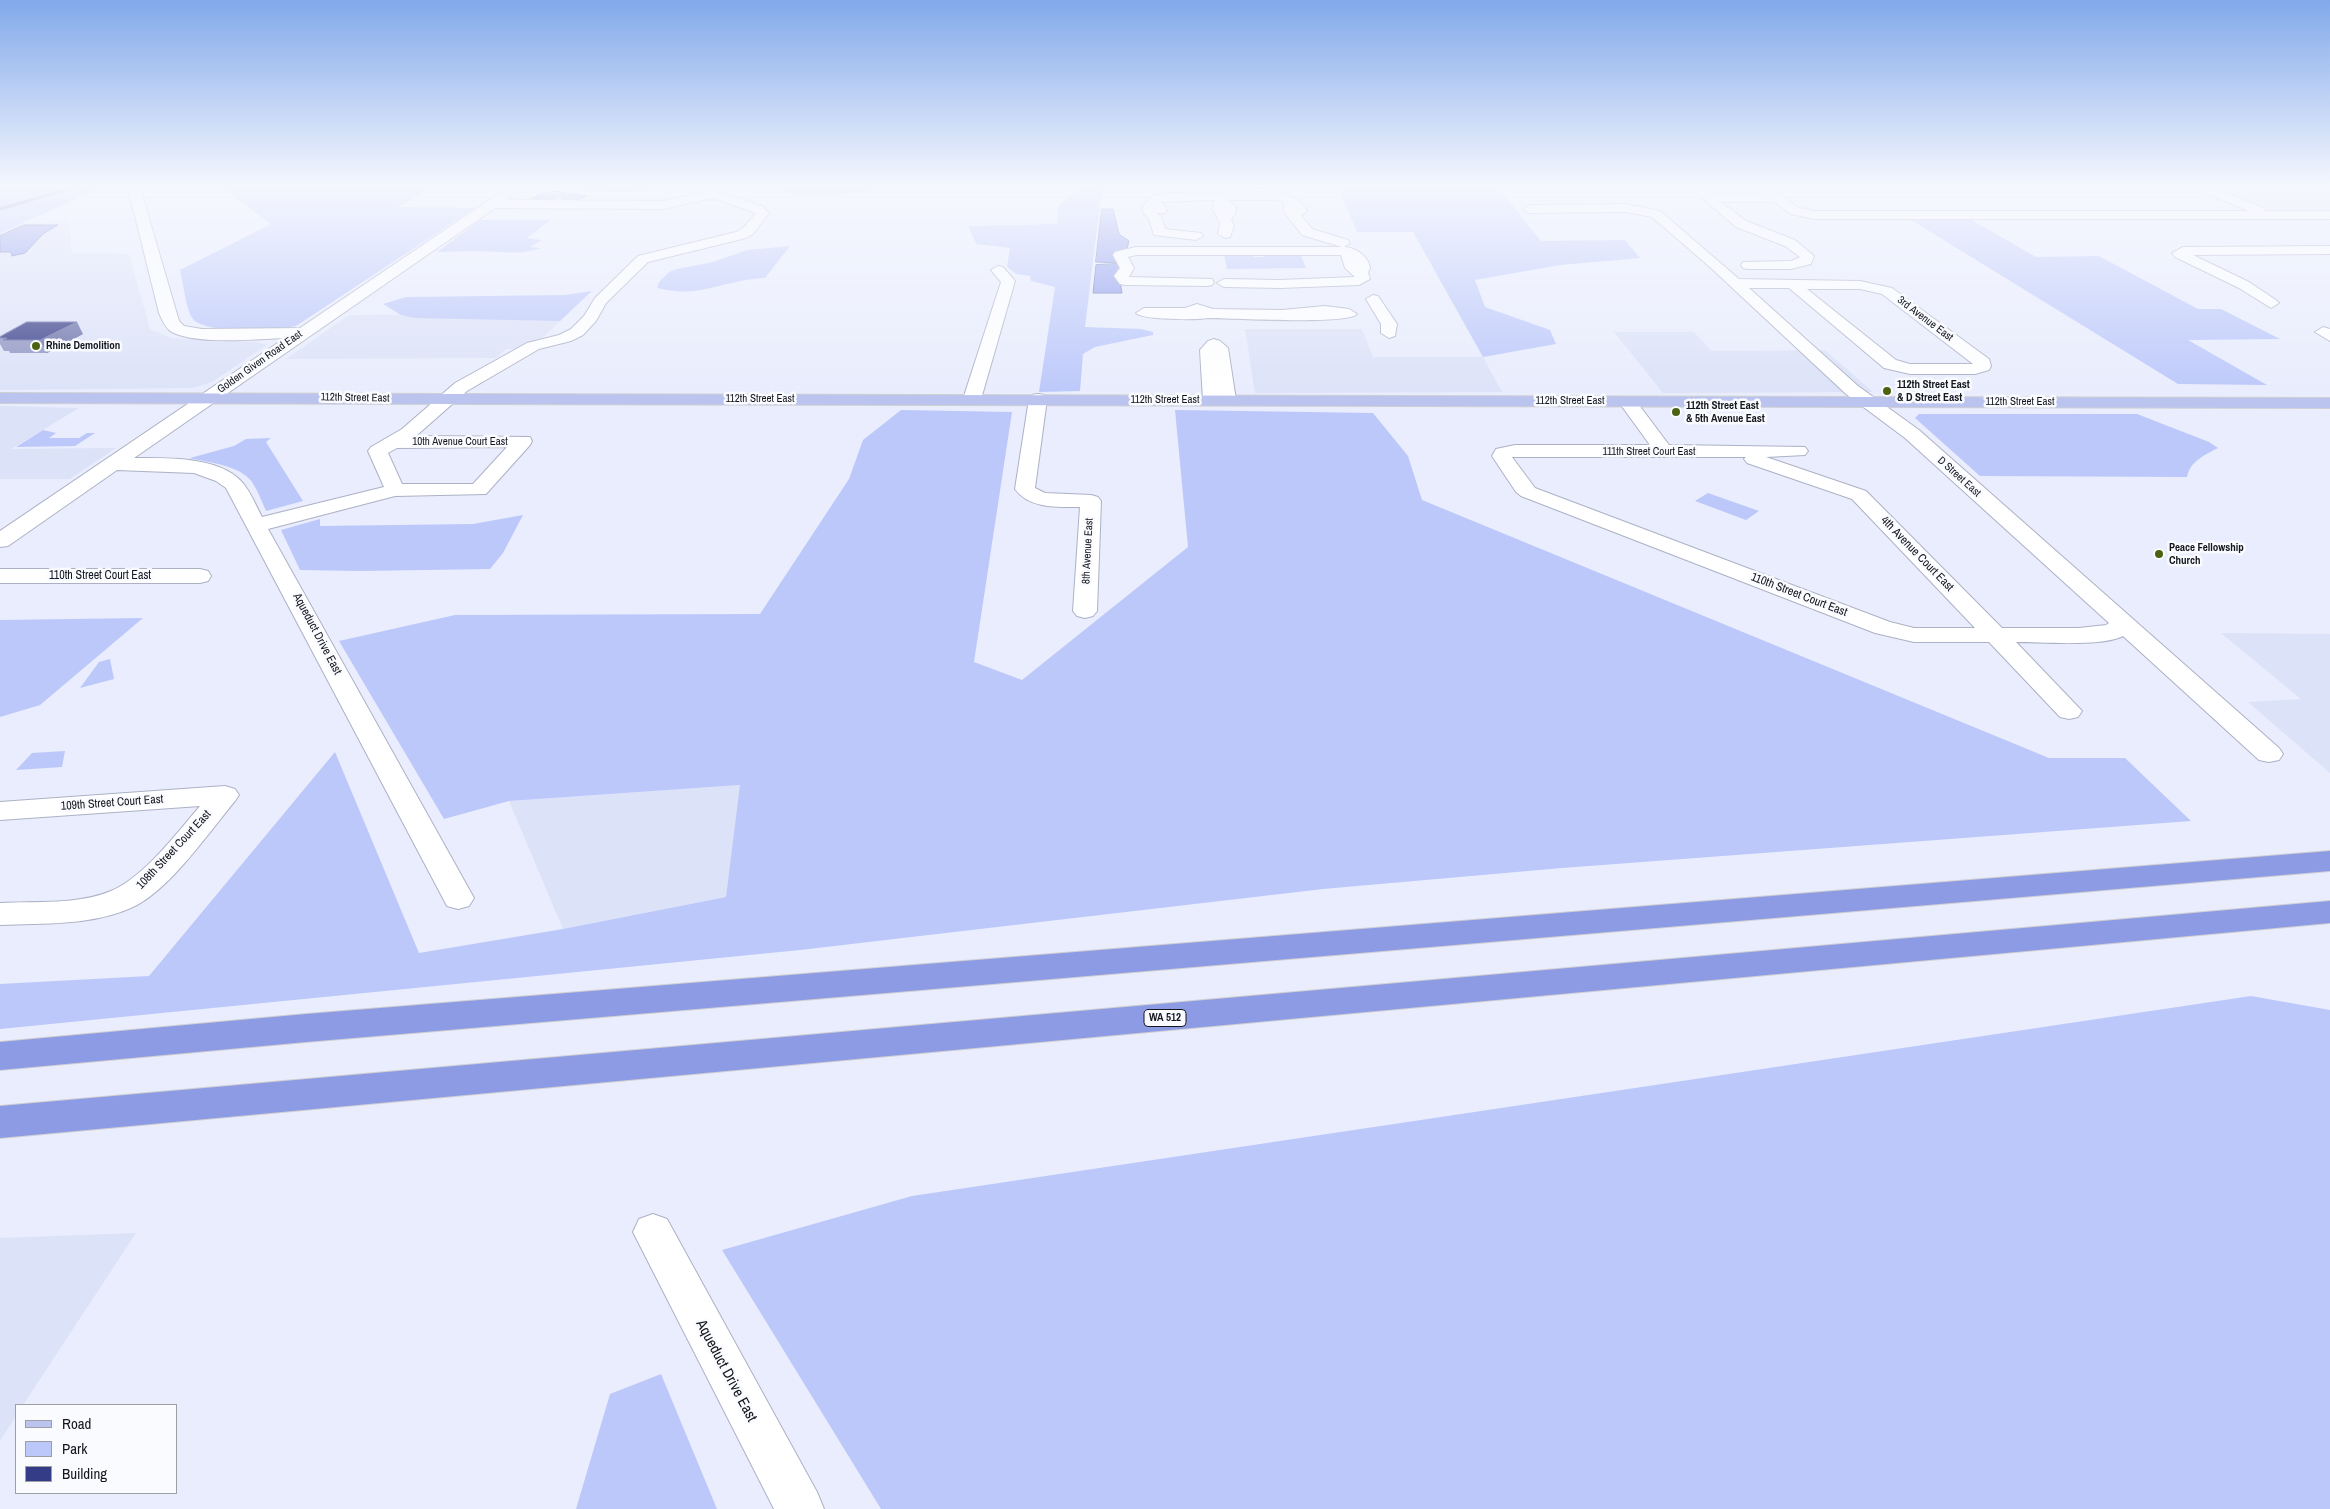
<!DOCTYPE html>
<style>
body{margin:0}
#map{position:relative;width:2330px;height:1509px;overflow:hidden;background:#e9edfd;font-family:"Archivo Narrow",sans-serif}
canvas{display:block}
.legend{position:absolute;left:15px;top:1404px;width:162px;height:90px;box-sizing:border-box;background:#f9fbff;border:1px solid #9d9fa5;margin:0;padding:6px 9px;list-style:none;font-size:15px;color:#14161d}
.legend li{display:flex;align-items:center;gap:10px;height:25px}
.legend b{width:25px;border:1px solid #9d9fa5}
</style>
<div id="map">
<canvas width="2330" height="1509"></canvas>
<ul class="legend">
<li><b style="height:6px;background:#bbc3ef"></b>Road</li>
<li><b style="height:14px;background:#bcc8fa"></b>Park</li>
<li><b style="height:14px;background:#353c87"></b>Building</li>
</ul>
</div>
<script>
const ctx = document.querySelector('canvas').getContext('2d');
ctx.lineJoin = 'round';
function fill(path, color) {
  ctx.fillStyle = color;
  ctx.fill(path, 'evenodd');
}
function strokePath(path, color, width, dash) {
  ctx.strokeStyle = color;
  ctx.lineWidth = width;
  ctx.lineCap = dash ? 'butt' : 'round';
  ctx.setLineDash(dash || []);
  ctx.stroke(path);
}
function drawText(font, color, halo, rows, align = 'center') {
  ctx.font = font + ' "Archivo Narrow",sans-serif';
  ctx.lineWidth = 5;
  ctx.setLineDash([]);
  ctx.textBaseline = 'middle';
  ctx.strokeStyle = halo;
  ctx.fillStyle = color;
  for (const [text, x, y, turn = 0] of rows) {
    ctx.save();
    ctx.translate(x, y);
    ctx.rotate((+turn || 0) * Math.PI / 180);
    ctx.textAlign = isNaN(turn) ? turn : align;
    if (halo) ctx.strokeText(text, 0, 0);
    ctx.fillText(text, 0, 0);
    ctx.restore();
  }
}
const built = new Path2D(`
 M2211,188H2330V212H2271Z
 M69,221L72,253L129,254L150,329L171,338L257,342L267,345L212,382L193,388L0,390V233L21,223Z
 M567,314L531,349H506L496,358L286,359L349,315Z
 M1245,329H1362L1373,357H1483L1502,392L1255,393Z
 M1614,332H1694L1712,351L1825,350L1873,392L1663,393Z
 M0,406L79,408L11,449L116,448L70,479H0Z
 M2221,633L2330,634V773L2248,702L2301,699Z
 M741,785L726,897L563,929L509,801Z
 M136,1233L23,1405H16V1416L0,1441V1238Z`);
const green = new Path2D(`
 M0,184H110L0,233Z
 M227,184H438L398,207L475,208L296,326C278,330 204,334 193,319C186,310 183,282 180,270L271,224L221,187Z
 M555,184H666C645,198 575,190 549,187Z
 M767,184H912L906,187L828,196L797,195L763,186Z
 M1084,184H1495L1541,241L1625,240L1640,258L1560,265L1475,280L1485,307L1550,330L1556,344L1483,357L1413,232H1357L1338,186L1102,187L1085,327L1141,329L1153,332V335L1095,347L1083,354L1080,391L1039,392L1055,287L1031,281L1030,276L1016,274L1007,267L1010,248L976,244L968,226L1057,224L1058,206Z
 M1970,219L2036,257L2099,256L2198,309H2221L2280,339L2188,340L2267,385L2178,384L1911,220Z
 M480,220H551L527,238L542,240L530,247L541,248C520,256 496,251 474,251C462,251 449,252 437,252Z
 M790,246L765,278C722,280 701,299 657,288L659,282L669,272L677,269L713,262L747,250Z
 M1264,253H1300L1306,268L1227,269L1224,255H1253L1254,257H1264Z
 M592,291L560,321L415,318L401,315L383,304L406,297L565,295Z
 M901,410L1012,412L974,662L1022,680L1188,547L1175,410L1373,413L1408,456L1422,500L2049,758H2125L2191,821L1562,868L1323,889L800,950L0,1029V984L149,976L335,752L419,953L563,929L726,897L740,785L509,801L444,819L339,641L455,615L760,614L849,479L863,440Z
 M1919,414H2137L2209,442L2218,448C2205,455 2190,461 2187,477L1980,476L1915,418Z
 M43,430L56,433L49,438H79L87,433H95L75,446L16,447Z
 M271,438L266,442L303,501L266,511C262,502 258,491 252,482C240,465 209,463 190,458L234,446L246,439Z
 M1708,493L1759,511L1746,520L1695,501Z
 M523,515L503,553L490,569L360,571L300,570L281,530L320,519V526L473,524Z
 M143,618L40,705L0,717V620Z
 M110,659L114,679L80,688L99,662Z
 M65,751L62,767L16,770L32,753Z
 M2251,996L2330,1010V1509H881L722,1250L912,1196Z
 M661,1374L717,1509H576L610,1394Z`);
const water = new Path2D(`
 M555,191L587,196L576,200H561L566,196L548,200L531,199L539,194Z
 M1102,209H1113L1119,234L1129,241L1127,249L1115,255L1114,258L1117,263L1096,262Z
 M24,225H58L43,234L25,253L12,256L11,252H0V236Z
 M1119,264L1121,269L1115,277L1120,281L1122,293H1093L1096,265Z`);
const stream = new Path2D(`
 M0,209L84,184`);
const minor = new Path2D(`
 M127,184H139L179,321L184,326L202,329L300,328L513,184H527L505,200L663,201L702,193L709,184H721L715,191L762,206L769,213L753,234L746,238L648,262L606,303L596,321L583,335L571,341L539,349L467,391L416,436L530,437L532,441L530,445L486,494L395,496L268,529L474,898L469,906L458,909L447,906L226,488L216,481L194,473L117,470L8,546L0,547V531L285,338C258,339 196,345 172,332C166,329 162,320 159,313ZM713,198L756,213L743,228L736,232L638,256L595,298L584,316L571,329L559,335L527,343L455,383L402,429L371,447L368,451L384,487L262,517C256,506 250,490 241,481C218,456 165,458 134,458L495,208L663,209ZM507,447L473,484H402L388,453L397,448Z
 M1074,184L1067,189L1061,185L1062,184Z
 M1699,184L1712,194H1764L1753,184H2205L2263,208L2265,211H2330V219H1814L1791,214L1774,202H1721L1746,221L1795,240L1814,256L1811,264L1791,269H1748L1743,268L1741,265L1743,262L1791,261L1800,257L1785,246L1736,227L1687,185ZM1771,188L2195,189L2249,211H1814L1799,208Z
 M1277,192L1299,200L1307,211L1301,215L1312,229L1348,240L1350,243L1344,247C1355,247 1370,257 1370,269L1368,272L1370,279L1359,285L1280,288L1224,287L1217,283L1224,279L1280,280L1355,277L1345,268L1341,255H1136L1128,257L1134,268L1129,277L1212,279L1214,282L1212,285L1207,286L1125,285L1120,284L1114,276L1120,268L1113,255L1115,252L1136,247H1342L1302,235L1284,212V202L1277,200H1228L1236,207L1235,214L1231,219L1234,226L1230,237L1225,238L1218,234L1220,223L1212,208L1215,200L1161,202L1167,210L1165,213H1157L1161,217L1165,229L1201,233L1203,236L1196,240L1154,235L1149,219L1144,214L1142,208L1152,196L1168,193Z
 M1626,204L1660,211L1739,279L1860,281L1892,288L1989,359L1991,366L1989,370L1975,374H1910L1884,368L1789,288H1749L1858,386L1919,430L2279,748L2283,754L2279,760L2269,762L2259,760L2123,636C2102,647 2042,642 2016,642L2082,711L2078,717L2069,719L2060,717L1989,642H1914L1875,633L1521,496L1516,492L1492,456L1496,449L1515,445H1650L1618,401L1621,397H1633L1669,445L1805,447L1808,451L1805,455L1766,457L1866,491L2002,628H2079L2106,625L2109,623L1905,438L1846,394L1711,268L1652,217L1626,212L1529,213L1523,209L1529,205ZM1807,289H1860L1882,294L1973,364H1910L1896,360ZM1512,457H1746L1744,459L1747,463L1852,499L1975,628H1914L1890,622L1535,488Z
 M2330,246V254L2193,255L2249,282L2276,300L2279,303L2271,308L2239,288L2175,257L2172,253L2183,247Z
 M998,266L1003,267L1015,281L981,399L978,403H966L963,399L1001,282L991,270Z
 M1373,295L1378,296L1397,324L1395,336L1389,338L1381,333V324L1366,299Z
 M1197,304L1213,309L1282,310L1325,306L1349,309L1357,314C1349,325 1228,318 1208,318C1198,320 1141,320 1136,313L1144,308H1185Z
 M2323,327L2330,329V341L2315,332Z
 M1214,339L1220,341L1228,348L1236,400L1233,404L1227,405L1220,402L1212,405L1206,404L1203,400L1200,350L1208,341Z
 M1038,394L1044,395L1047,399L1035,488L1045,493L1091,495L1098,497L1101,501L1097,611L1093,616L1085,618L1077,616L1073,611L1080,507C1058,507 1029,509 1015,489L1029,399L1032,395Z
 M0,569H200L208,571L211,576L208,581L200,583H0Z
 M225,786L235,789L239,795L235,801C209,832 171,888 135,906C94,926 44,923 0,925V903C36,901 77,905 111,891C144,877 177,833 200,806L0,820V802Z
 M653,1214L667,1219L817,1492L824,1509H774L633,1232L639,1219Z`);
const major = new Path2D(`
 M0,393L2330,398V408L0,403Z`);
const highway = new Path2D(`
 M2330,851V871L306,1042L0,1070V1042L306,1014Z
 M2330,901V923L0,1138V1106Z`);
const wall = new Path2D(`
 M83,334L47,353H10L9,351H4L0,344V337Z`);
const shadedWall = new Path2D(`
 M77,322L83,334L47,353L40,340Z`);
const building = new Path2D(`
 M27,322H77L40,340H3L7,338H0V337Z`);
const markers = [
 [36,346,5,"#4b6210"],
 [1887,391,5,"#4b6210"],
 [1676,412,5,"#4b6210"],
 [2159,554,5,"#4b6210"]
];
const farStreetnames = [
 ["3rd Avenue East",1925,319,37],
 ["Golden Given Road East",260,362,-35],
 ["112th Street East",355,398,1],
 ["112th Street East",760,399],
 ["112th Street East",1165,400],
 ["112th Street East",1570,401],
 ["112th Street East",2020,402],
 ["10th Avenue Court East",460,442],
 ["111th Street Court East",1649,452],
 ["D Street East",1959,477,42],
 ["8th Avenue East",1088,551,-87]
];
const farPoinames = [
 ["Rhine Demolition",46,346],
 ["112th Street East",1897,385],
 ["& D Street East",1897,398],
 ["112th Street East",1686,406],
 ["& 5th Avenue East",1686,419],
 ["Peace Fellowship",2169,548],
 ["Church",2169,561]
];
const shields = [
 [1165,1018,42]
];
const shieldNames = [
 ["WA 512",1165,1018]
];
const streetNames = [
 ["4th Avenue Court East",1917,554,46],
 ["110th Street Court East",100,576],
 ["110th Street Court East",1799,595,21],
 ["Aqueduct Drive East",317,634,62],
 ["109th Street Court East",112,803,-4],
 ["108th Street Court East",174,850,-47]
];
const nearStreetnames = [
 ["Aqueduct Drive East",726,1371,62]
];
fill(built, '#dce2f8');
fill(green, '#bcc8fa');
fill(water, '#8a99ed');
strokePath(water, '#6772af', 1);
strokePath(stream, '#6772af', 3);
strokePath(minor, '#acb1c5', 2);
strokePath(major, '#d0d0d2', 2);
strokePath(highway, '#d0d0d2', 2);
fill(minor, '#fff');
fill(major, '#bbc3ef');
fill(highway, '#8d9be4');
fill(wall, '#8f94c2');
fill(shadedWall, '#6b71aa');
fill(building, '#353c87');
strokePath(building, '#6b71aa', 1);
const sky = ctx.createLinearGradient(0, 0, 0, 395);
sky.addColorStop(0, '#82a9ea');
sky.addColorStop(0.47, '#f5f7fe');
sky.addColorStop(1, '#f5f7fe00');
ctx.fillStyle = sky;
ctx.fillRect(0, 0, 2330, 395);
for (const [x, y, r, color] of markers) {
  const dot = new Path2D();
  dot.arc(x, y, r, 0, 2 * Math.PI);
  ctx.fillStyle = color;
  ctx.fill(dot);
  strokePath(dot, '#f9fbff', 2);
}
drawText('11px', '#14161d', '#f9fbff', farStreetnames);
drawText('bold 11px', '#14161d', '#f9fbff', farPoinames, 'left');
for (const [x, y, w] of shields) {
  const box = new Path2D();
  box.roundRect(x - w / 2, y - 8.5, w, 17, 4);
  ctx.fillStyle = '#f9fbff';
  ctx.fill(box);
  strokePath(box, '#14161d', 1);
}
drawText('bold 11px', '#14161d', null, shieldNames);
drawText('12px', '#14161d', '#f9fbff', streetNames);
drawText('15px', '#14161d', '#f9fbff', nearStreetnames);
</script>
